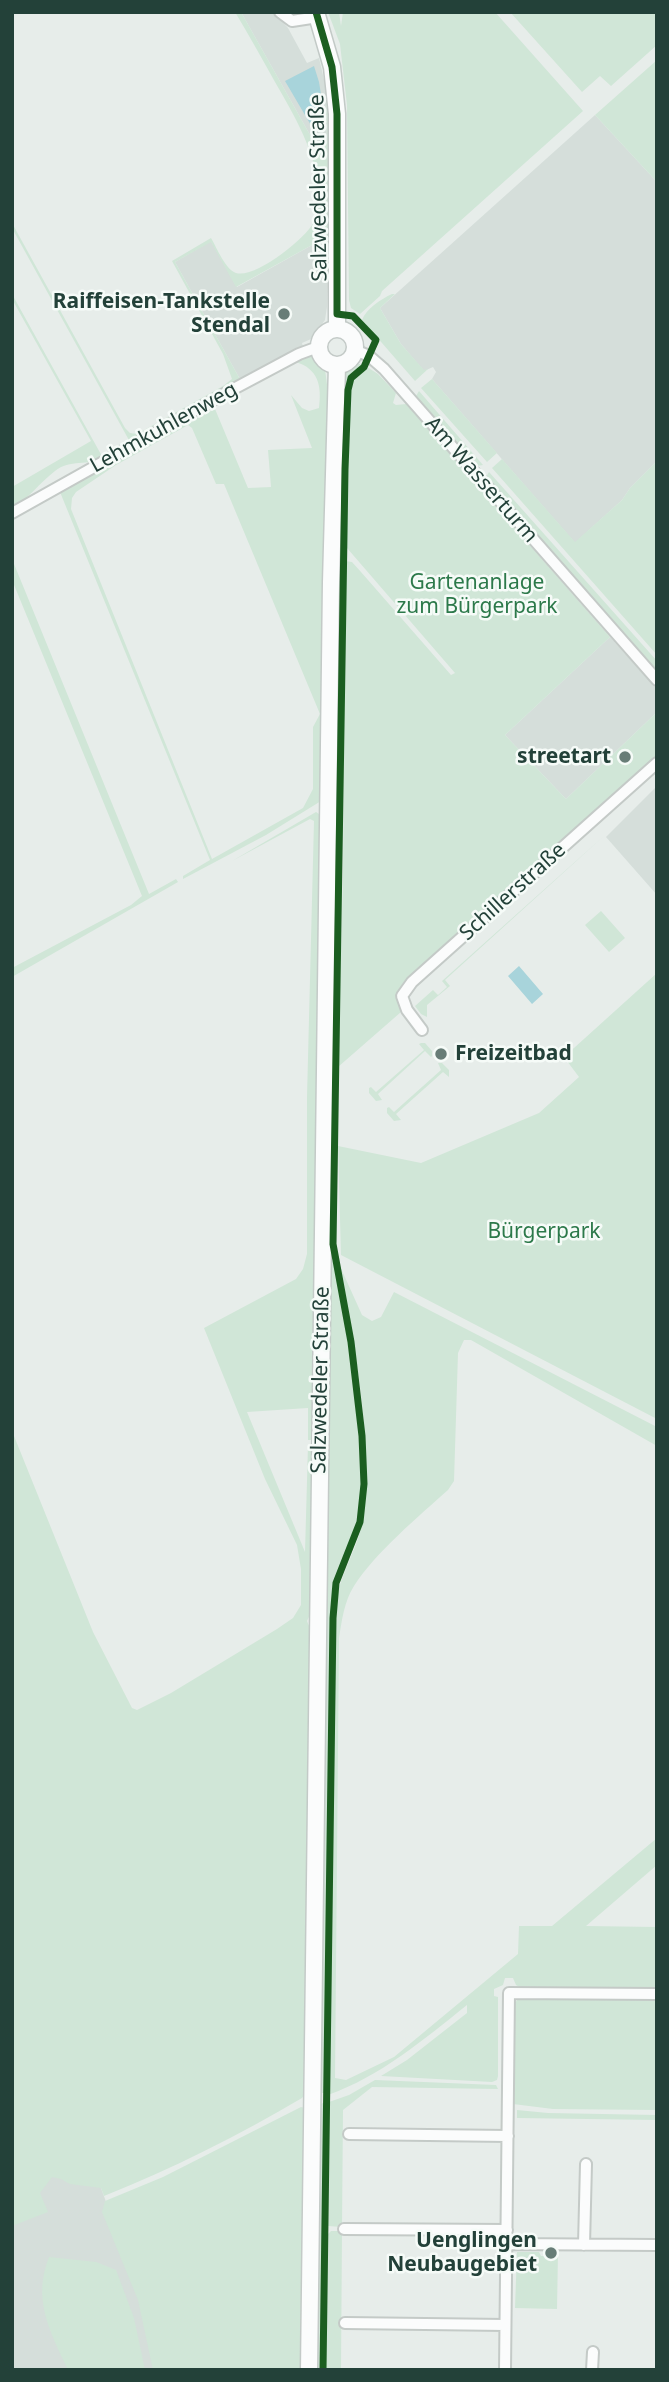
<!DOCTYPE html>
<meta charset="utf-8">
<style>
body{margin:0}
#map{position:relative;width:669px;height:2382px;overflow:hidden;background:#e7edea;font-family:"Noto Sans",sans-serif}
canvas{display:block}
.frame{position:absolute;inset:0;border:14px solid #234139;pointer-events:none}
</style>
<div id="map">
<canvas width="669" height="2382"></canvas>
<div class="frame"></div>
</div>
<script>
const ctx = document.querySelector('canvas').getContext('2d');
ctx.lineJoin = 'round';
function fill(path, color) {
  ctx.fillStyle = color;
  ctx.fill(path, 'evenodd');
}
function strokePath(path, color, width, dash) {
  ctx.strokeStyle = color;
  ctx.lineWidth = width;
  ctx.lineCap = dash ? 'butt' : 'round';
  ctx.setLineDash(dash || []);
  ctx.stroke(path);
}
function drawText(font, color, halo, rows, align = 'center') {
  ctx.font = font + ' "Noto Sans",sans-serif';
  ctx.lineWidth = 5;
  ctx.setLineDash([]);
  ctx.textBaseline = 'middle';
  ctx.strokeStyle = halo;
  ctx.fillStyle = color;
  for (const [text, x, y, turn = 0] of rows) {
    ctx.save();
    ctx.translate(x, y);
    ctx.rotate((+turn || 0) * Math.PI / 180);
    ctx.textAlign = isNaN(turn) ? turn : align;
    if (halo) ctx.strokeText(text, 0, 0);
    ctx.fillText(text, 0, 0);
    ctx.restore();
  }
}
const built = new Path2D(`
 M241,12H274L288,28L307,63L319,58L326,88L327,142H314Z
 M595,115L657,182V461L630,488L622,500L575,543L432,379L436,372L433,367L424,371L401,344L380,308Z
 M329,239L327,307L325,320L311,339L302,343L303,347L241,381L175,262L211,241L237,287L321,240Z
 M610,637L657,689V712L566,799L505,735Z
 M657,786V895L606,837Z
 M85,2144L141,2298L157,2370H12V2170Z`);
const green = new Path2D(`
 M235,12H241L314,142H327L326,88L330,138L329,239L321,240L236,287L211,242L175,262L241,381L130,442L12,228V223L125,428L130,433L137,434L223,386L232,379L223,354L172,261L211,238C217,248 225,269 236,273C255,279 305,239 314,222C318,213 320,201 319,191C315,150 295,117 275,82C262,59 249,35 235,12Z
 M328,12H339L341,26L343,12H495L583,111L382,291L380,296L360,314L351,308L349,300L347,105L340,44Z
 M510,12H657V45L611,86L600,76L582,92Z
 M657,60V182L595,115Z
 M12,294L103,458C88,466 70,459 55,471C39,483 30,498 12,508V487L91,441L12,299Z
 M392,294H395L380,308L401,344L424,370L428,369L415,381L362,320C366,309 381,299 392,294Z
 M310,355L325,369L330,408L321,801L266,835L183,879V876L210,860L60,492L195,416L197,418L215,409L248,488L271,487L268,450L312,448L291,395L302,408L309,411L319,408C322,385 318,369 296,362L297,359ZM188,425L192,428L216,484H224L320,714L313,727V789L303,808L212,859L71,509L72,498L76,492L116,465Z
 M354,364H361L347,381L341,550L339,549L344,375L348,368Z
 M367,367L378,374L396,393L393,403L396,405L406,404L610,637L505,735L566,799L657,712V757L403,983L397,997L401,1012L338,1067L343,873L345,561L352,562L361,572L451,675L455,673L347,548L346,551L345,550L351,385L355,376Z
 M432,379L497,453L487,462L421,388Z
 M419,391L483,465L477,466L416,396Z
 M502,459L575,542L622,500L630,488L657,461V655L492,468Z
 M489,472L657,661V672L486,477Z
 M338,554L342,555L331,1249L327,1244Z
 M12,559L149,894L176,879L178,882L12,977V968L131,905L142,896L12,580Z
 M316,812L322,816L315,1440H308V1408L247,1412L305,1552L308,1445H315L312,1610L307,1621L313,1636L306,2093L302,2098C239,2135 172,2169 104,2196L101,2188L70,2184L61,2179L52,2177L40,2193L48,2212L12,2226V1431L93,1632L132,1708L137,1710L171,1693L277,1629L293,1618L301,1605V1569L297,1545L265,1479L204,1328L296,1279L303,1269L307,1254V1097L314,821L310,819L232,861Z
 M605,835L445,980L450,986L427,1005V1017L421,1014L415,1006L433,990L438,995L447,987L442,981Z
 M601,911L625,938L609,952L585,925Z
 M657,973V1419L341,1255L338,1146L421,1163L539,1113L579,1077L564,1057Z
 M421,1043H425L432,1051V1056L431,1057L425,1051L378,1094L382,1100L376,1101L369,1093V1088L371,1087L376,1092L424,1050L419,1044Z
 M438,1063H442L449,1070V1077L443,1072L396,1114L401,1120L394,1121L387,1113V1108L389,1107L394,1112L441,1070Z
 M333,1261C345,1321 355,1380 359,1440C361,1465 364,1490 359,1515C354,1547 335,1573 331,1606L324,2093H320L327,1262Z
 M339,1264L362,1315L372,1321L381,1317L394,1292L657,1427V1446L471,1340H464L458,1353L454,1481L448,1490C420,1515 374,1554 354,1586C344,1602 342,1620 339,1638L335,2078L346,2080L394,2057L518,1954L519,1926H552L657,1838V1865L586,1926L657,1927V1990L521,1988L516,1985L513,1978H505L503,1985L494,1989V1996L498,1997V2076L497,2080L492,2082L381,2076L407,2060L467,2013V2005C423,2040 381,2076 328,2095L335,1609C338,1574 361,1546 364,1512C372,1429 354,1345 339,1264Z
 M519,1998H657V2110L553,2109L513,2104V2005Z
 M375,2080L496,2085L498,2089L372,2087L343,2110L342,2227L328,2226L329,2102L349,2095Z
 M325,2102L322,2370H314L319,2105Z
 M301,2107L305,2108L303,2370H153L138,2300L102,2212L105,2201L163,2177Z
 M517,2110L548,2113L657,2115V2120L517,2118Z
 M331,2231H342L341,2370H326V2236Z
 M517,2252H539L541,2256H554L558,2253L557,2309L515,2308Z
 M49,2257L96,2262L116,2270L134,2318L145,2370H68C50,2331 32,2300 49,2257Z`);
const water = new Path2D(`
 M314,66L319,82L326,125L312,127L285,81Z
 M519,966L543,994L532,1004L508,976Z`);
const minor = new Path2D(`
 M280,12L292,21L318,17
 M355,350L369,356L384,369L657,680
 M12,513L226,393L299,354L318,347
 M422,1030L407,1010L402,996L412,982L657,763
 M349,2134L508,2136
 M344,2229L507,2230
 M507,2244L657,2245
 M584,2245L586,2164
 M345,2323L505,2325
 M505,2370L509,1993L657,1994
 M592,2370L593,2352`);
const secondary = new Path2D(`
 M316,12L332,67L337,114V329
 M319 347a18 18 0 1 1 36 0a18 18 0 1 1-36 0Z
 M309,2370L331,582L337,366`);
const cycleway = new Path2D(`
 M316,12L332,67L337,114V314L353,316L376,340L364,367L351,378L348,390L345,469L333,1244L351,1342L362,1436L364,1484L360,1522L336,1583L333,1618L323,2370`);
const markers = [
 [284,314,7,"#687d77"],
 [625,757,7,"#687d77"],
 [441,1054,7,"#687d77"],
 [551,2253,7,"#687d77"]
];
const streetNames = [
 ["Salzwedeler Straße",319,188,-91],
 ["Lehmkuhlenweg",164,428,-29],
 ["Am Wasserturm",481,480,49],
 ["Schillerstraße",513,892,-42],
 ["Salzwedeler Straße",321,1380,-89]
];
const poiNames = [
 ["Raiffeisen-Tankstelle",270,302],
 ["Stendal",270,326],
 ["streetart",611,757],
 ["Freizeitbad",455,1054,"left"],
 ["Uenglingen",537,2241],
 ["Neubaugebiet",537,2265]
];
const parkNames = [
 ["Gartenanlage",477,583],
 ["zum Bürgerpark",477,607],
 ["Bürgerpark",544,1232]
];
fill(built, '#d5deda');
fill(green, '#d0e6d7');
fill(water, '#a8d4db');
strokePath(minor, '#c4cac7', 14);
strokePath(secondary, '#c3cac7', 19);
strokePath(minor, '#fbfcfc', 10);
strokePath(secondary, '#fbfcfc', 16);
strokePath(cycleway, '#1b5e20', 7);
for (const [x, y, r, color] of markers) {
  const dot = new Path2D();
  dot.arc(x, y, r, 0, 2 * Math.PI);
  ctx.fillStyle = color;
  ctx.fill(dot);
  strokePath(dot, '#f6fbf8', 2.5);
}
drawText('21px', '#234139', '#f6fbf8', streetNames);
drawText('bold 21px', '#234139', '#f6fbf8', poiNames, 'right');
drawText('21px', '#2c794a', '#f6fbf8', parkNames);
</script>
